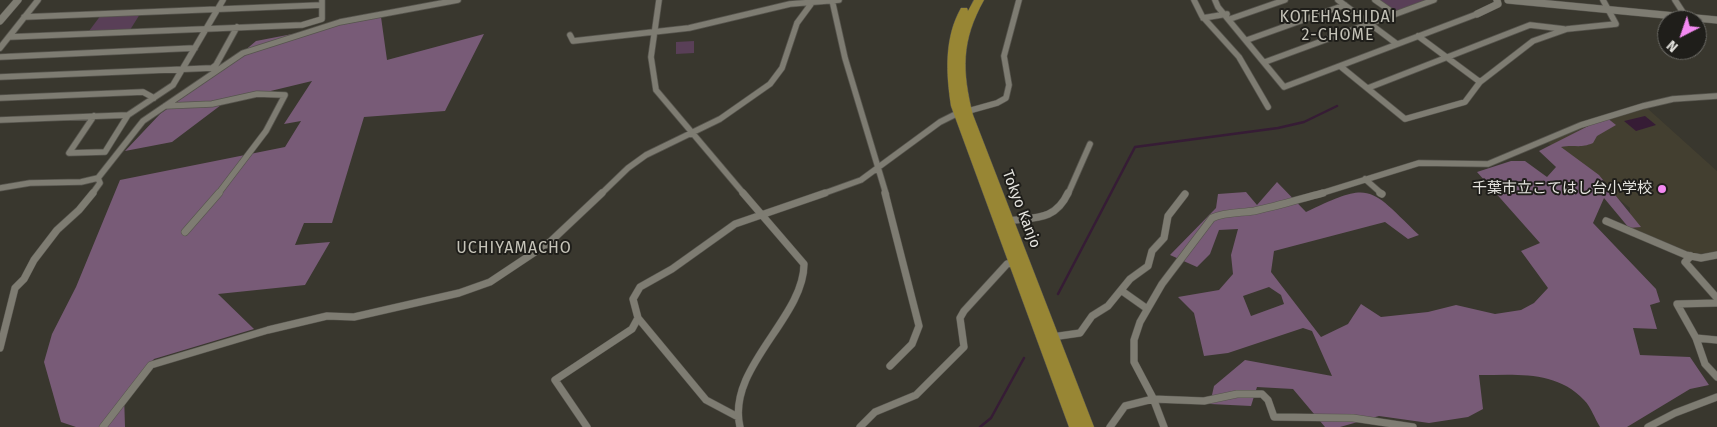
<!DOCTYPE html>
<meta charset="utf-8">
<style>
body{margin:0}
#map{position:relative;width:1717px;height:427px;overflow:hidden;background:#39372e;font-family:"Fira Sans",sans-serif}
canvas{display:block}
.north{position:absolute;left:1657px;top:10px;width:50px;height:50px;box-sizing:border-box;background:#1f1e1a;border:1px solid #6e6d68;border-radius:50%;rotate:221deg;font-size:14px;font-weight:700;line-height:20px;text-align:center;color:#e4e3de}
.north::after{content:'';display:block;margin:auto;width:18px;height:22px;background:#f389f1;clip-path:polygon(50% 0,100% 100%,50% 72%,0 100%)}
</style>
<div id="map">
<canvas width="1717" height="427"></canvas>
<div class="north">N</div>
</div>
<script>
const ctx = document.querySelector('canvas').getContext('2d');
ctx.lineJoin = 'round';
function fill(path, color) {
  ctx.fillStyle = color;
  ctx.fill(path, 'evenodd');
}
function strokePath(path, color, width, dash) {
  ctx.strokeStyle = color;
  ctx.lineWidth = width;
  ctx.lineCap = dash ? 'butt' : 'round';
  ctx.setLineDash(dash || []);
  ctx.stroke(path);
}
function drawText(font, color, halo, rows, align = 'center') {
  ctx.font = font + ' "Fira Sans","Noto Sans JP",sans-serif';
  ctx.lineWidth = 4;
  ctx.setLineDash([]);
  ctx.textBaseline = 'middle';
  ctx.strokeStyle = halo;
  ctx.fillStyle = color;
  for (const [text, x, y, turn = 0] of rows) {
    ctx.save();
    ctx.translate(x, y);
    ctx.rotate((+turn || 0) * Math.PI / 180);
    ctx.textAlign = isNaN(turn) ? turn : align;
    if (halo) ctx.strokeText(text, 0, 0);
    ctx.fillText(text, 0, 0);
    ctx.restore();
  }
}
const built = new Path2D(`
 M1647,108L1717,171V252L1699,254L1683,251L1630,229V208L1548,143L1583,126Z`);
const green = new Path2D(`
 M1377,0H1429L1397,12Z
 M140,14L130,30L89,31L101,15Z
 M694,41V53L676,54V42Z`);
const forest = new Path2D(`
 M381,17L387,60L484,34L445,111L364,117L332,223H304L295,245L330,242L305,285L218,294L254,329L154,359L124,394L125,427H76L61,422L44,362L52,334L76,287L120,180L285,147L301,121L284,124L312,81L225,102L172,142L125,151L160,114L223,69L256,41Z
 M1606,117L1616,125L1597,136L1593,143C1579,149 1575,144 1561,147L1599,175L1641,227L1629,228L1604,198L1593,223L1656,289L1660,302L1650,305L1657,329L1633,328L1640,355L1690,357L1709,385L1690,389L1627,427H1600C1595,419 1591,407 1584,400C1556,370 1516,375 1479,375L1483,409L1468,417L1429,423L1379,416L1340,427H1325L1293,389L1257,387L1251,406L1210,404L1214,386L1245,360L1332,376L1312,331L1303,328L1228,353L1204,356L1194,313L1178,297L1219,290L1233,274L1231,255L1238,229L1219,230L1210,254L1197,267L1170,255L1216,208L1218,194L1246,192L1257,205L1277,182L1306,212C1372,180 1369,187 1419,235L1408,239L1385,222L1274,251L1271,272L1321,337L1348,324L1361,304L1381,317L1428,312L1456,305L1495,314L1521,310L1534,303L1548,288L1521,251L1540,243L1477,172L1511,161H1525L1547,177L1556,167L1539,151ZM1269,287L1281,295L1284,304L1251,316L1243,296Z`);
const water = new Path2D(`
 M1645,116L1656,125L1636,131L1624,121Z`);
const stream = new Path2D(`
 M1058,294L1135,147L1278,128L1304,122L1337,106
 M980,427L991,418L1024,358`);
const minorFar1 = new Path2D(`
 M659,0L651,57L656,90L744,194
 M832,0L845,58L886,194
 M1194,0L1202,16L1239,57L1268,107
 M1215,0L1218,7L1284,87L1477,14
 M1338,0L1397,44
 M1375,0L1395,14
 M1675,0L1686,17
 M24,17L322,5
 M1203,18L1227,14
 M1230,19L1285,0
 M570,35L573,41L689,28L790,4L839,0
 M1418,36L1480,82
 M9,37L302,25L322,19V0
 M1247,40L1345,5
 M0,48L38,0
 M0,57L195,48
 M1265,62L1434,0
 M1340,66L1405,119L1465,102L1480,82L1533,41L1567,29L1616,24L1603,0
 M0,77L212,68L216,65L237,27
 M1368,88L1530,25L1564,29
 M0,98L143,92L154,98
 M165,106L212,104L257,94L285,95L266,131L218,194
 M94,116L69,153L105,152L128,115L173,85L223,0
 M0,120L128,115
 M1365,179L1382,194
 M0,188L30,183L81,182L98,178L143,121L243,53L340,22L458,0
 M92,194L100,183L98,178
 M601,194L628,168L646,155L720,119L770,84L782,68L797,23L814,0
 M822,194L861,180L940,122L954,115L997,103L1006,98L1009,85L1004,56L1019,0
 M1068,194L1090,144
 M1319,194L1419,163L1488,164L1581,125L1643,106L1673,99L1717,96`);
const minor = new Path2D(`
 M885,193L919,326L912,344L890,366
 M1380,193L1382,194
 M1008,221C1035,217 1055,221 1068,193
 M1606,221L1686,255L1701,258L1717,255
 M185,232L219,193
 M1691,256L1685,262L1717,298
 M1122,291L1146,308
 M1717,303L1677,304L1696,338L1705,364L1717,377
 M638,318L706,400L738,417
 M1052,337L1080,333L1092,316L1108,306L1130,279L1148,266L1152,251L1164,238L1168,216L1185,194
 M1696,338L1717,340
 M0,348L15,288L24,279L34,260L57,230L79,210L93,193
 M103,427L151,365L268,330L327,316L354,317L459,293L490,282L550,242L602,193
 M587,427L555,380L632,329L638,318L633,299L640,287L672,269L735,224L825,193
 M740,427C726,368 804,318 804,264L743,193
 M860,427L875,412L916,395L964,347L960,318L964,311L1007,264L1017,262
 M1110,427L1125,406L1153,399L1204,401L1237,394H1262L1268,400L1274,417L1353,418L1413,427
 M1164,427L1153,398L1134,362V340L1140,322L1162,284L1212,218C1225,212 1241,213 1254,211C1278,206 1300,199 1323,193
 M1648,427L1675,413L1717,397`);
const tertiary = new Path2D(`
 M1508,0L1717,20
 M1477,14L1498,4L1497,0
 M0,21L18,0`);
const trunk = new Path2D(`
 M974,0H984C961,41 962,71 973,115L1094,427H1069L951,106C946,73 944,38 961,8H967L968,11Z`);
const markers = [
 [1662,189,5,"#f389f1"]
];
const poiNames = [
 ["千葉市立こてはし台小学校",1652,189]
];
const streetNames = [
 ["Tokyo Kanjo",1021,209,69]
];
const neighbourhoodNames = [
 ["KOTEHASHIDAI",1338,18],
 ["2-CHOME",1338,36],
 ["UCHIYAMACHO",514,249]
];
fill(built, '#433f30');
fill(green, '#593f57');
fill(forest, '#785b77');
fill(water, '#361c35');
strokePath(stream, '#361c35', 2.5);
strokePath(minorFar1, '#57554e', 7);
strokePath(minor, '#57554e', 8);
strokePath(tertiary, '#57554e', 8);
strokePath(trunk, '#57554e', 1);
strokePath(minorFar1, '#7e7c72', 5.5);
strokePath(minor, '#7e7c72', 7);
strokePath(tertiary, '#7e7c72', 7);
fill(trunk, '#988634');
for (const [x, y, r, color] of markers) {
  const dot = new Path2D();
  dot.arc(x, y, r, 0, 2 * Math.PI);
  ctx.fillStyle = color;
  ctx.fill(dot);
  strokePath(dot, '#1f1e1a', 2);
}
drawText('15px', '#e4e3de', '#1f1e1a', poiNames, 'right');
drawText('15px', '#e4e3de', '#1f1e1a', streetNames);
ctx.letterSpacing = '1px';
drawText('16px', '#c5c3b8', '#1f1e1a', neighbourhoodNames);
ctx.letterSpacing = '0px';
</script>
